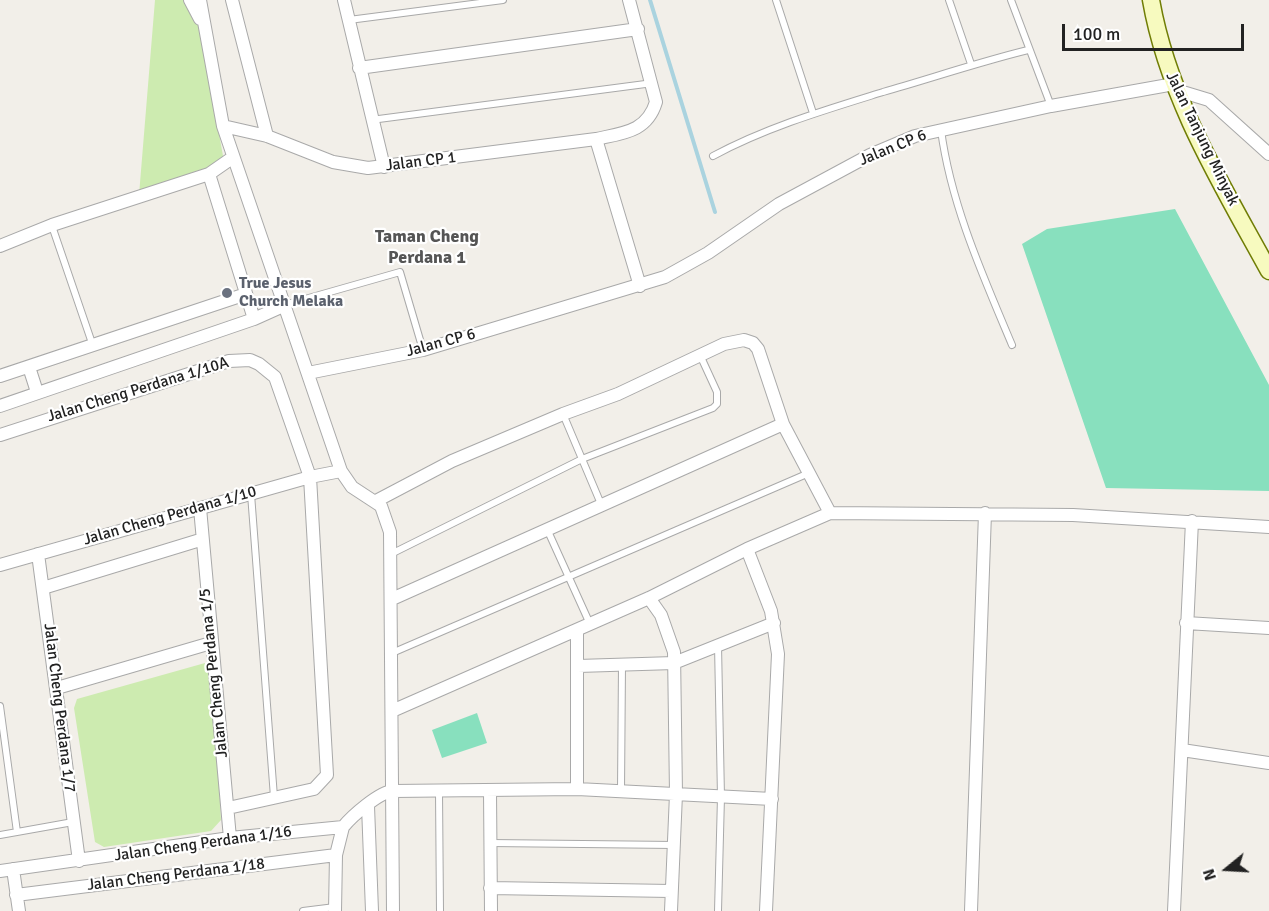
<!DOCTYPE html>
<style>
body{margin:0}
#map{position:relative;width:1269px;height:911px;overflow:hidden;background:#f2efe9;font-family:Signika,sans-serif}
canvas{display:block}
.north{position:absolute;left:1197px;top:839px;width:60px;height:60px;-webkit-text-stroke:4px #fff;paint-order:stroke;rotate:252deg;font-size:16px;font-weight:700;line-height:24px;text-align:center;color:#222}
.north::after{content:'';display:block;margin:auto;width:21px;height:27px;background:#222;clip-path:polygon(50% 0,100% 100%,50% 72%,0 100%)}
.scale{position:absolute;left:1062px;top:24px;width:182px;height:27px;box-sizing:border-box;border:3px solid #222;border-top:0;padding-left:8px;font-size:18px;line-height:21px;white-space:nowrap;color:#222;-webkit-text-stroke:4px #fff;paint-order:stroke}
</style>
<div id="map">
<canvas width="1269" height="911"></canvas>
<div class="north">N</div>
<div class="scale">100 m</div>
</div>
<script>
const ctx = document.querySelector('canvas').getContext('2d');
ctx.lineJoin = 'round';
function fill(path, color) {
  ctx.fillStyle = color;
  ctx.fill(path, 'evenodd');
}
function strokePath(path, color, width, dash) {
  ctx.strokeStyle = color;
  ctx.lineWidth = width;
  ctx.lineCap = dash ? 'butt' : 'round';
  ctx.setLineDash(dash || []);
  ctx.stroke(path);
}
function drawText(font, color, halo, rows, align = 'center') {
  ctx.font = font + ' Signika,sans-serif';
  ctx.lineWidth = 4.5;
  ctx.setLineDash([]);
  ctx.textBaseline = 'middle';
  ctx.strokeStyle = halo;
  ctx.fillStyle = color;
  for (const [text, x, y, turn = 0] of rows) {
    ctx.save();
    ctx.translate(x, y);
    ctx.rotate((+turn || 0) * Math.PI / 180);
    ctx.textAlign = isNaN(turn) ? turn : align;
    if (halo) ctx.strokeText(text, 0, 0);
    ctx.fillText(text, 0, 0);
    ctx.restore();
  }
}
const grass = new Path2D(`
 M155,0H188L198,17L225,167L139,195Z
 M205,663L213,671L221,820L211,831L104,847L95,842L74,708L77,699Z`);
const pitch = new Path2D(`
 M1175,209L1269,385V491L1106,488L1022,244L1047,229Z
 M477,713L487,743L442,758L432,730Z`);
const stream = new Path2D(`
 M650,0L715,212`);
const service = new Path2D(`
 M776,0L813,113
 M949,0L971,64
 M1011,0L1051,106
 M349,20L503,0
 M371,120L653,83
 M941,130C951,205 983,276 1012,345
 M713,156C767,127 825,110 883,92C932,78 979,62 1028,50
 M52,226L93,346
 M284,305L400,272L423,350
 M563,414L601,504
 M251,494L274,797
 M547,529L590,624
 M391,554L582,459L713,408L717,404V392L700,355
 M718,645L721,797L718,911
 M392,653L809,473
 M0,706L17,832
 M621,790L622,665
 M439,792L440,911
 M0,835L73,822
 M490,843L675,845
 M303,911L335,907`);
const minor = new Path2D(`
 M190,0L200,19
 M200,0L223,126L341,471L352,487L381,506L390,532L393,911
 M232,0L267,136
 M344,0L384,167
 M359,68L638,29
 M1176,90L1209,100L1269,154
 M223,126L267,136L333,162L368,168L596,139C623,133 647,132 656,102L629,0
 M596,139L640,286
 M209,174L254,319
 M0,246L52,225L209,174L232,158
 M29,367L37,392
 M308,373L423,350L665,277L708,253L779,204L870,155L915,136L1051,106L1174,84
 M0,376L246,294
 M0,406L254,319L283,306
 M0,435L229,361L250,360L259,364L275,377L310,477L327,775L314,789L228,808
 M376,501L452,461L563,414L618,394L724,344L744,340L753,343L758,349L783,424L830,513
 M200,508L230,838
 M747,549L771,611L778,654L766,911
 M38,554L79,861
 M0,565L310,477L341,471
 M43,588L200,540
 M649,598L661,615L674,652L676,794L671,911
 M392,599L783,424
 M1186,623L1269,628
 M578,666L674,663L774,623
 M57,688L211,643
 M392,711L649,598L747,549L830,513L1073,515L1269,527
 M1182,750L1269,763
 M577,789V630
 M490,792L491,911
 M368,806L372,911
 M13,869L19,911
 M0,871L230,838L343,827C352,816 379,792 393,791L577,789L772,799
 M490,888L671,891
 M16,895L336,855
 M335,911L336,855L343,827
 M971,911L985,513
 M1174,911L1192,521`);
const secondary = new Path2D(`
 M1151,0C1168,98 1222,185 1269,271`);
const markers = [
 [227,293,6,"#6b7280"]
];
const streetNames = [
 ["Jalan Tanjung Minyak",1202,139,64],
 ["Jalan CP 6",893,148,-22],
 ["Jalan CP 1",421,162,-7],
 ["Jalan CP 6",441,343,-15],
 ["Jalan Cheng Perdana 1/10A",138,390,-17],
 ["Jalan Cheng Perdana 1/10",170,516,-16],
 ["Jalan Cheng Perdana 1/5",214,673,-96],
 ["Jalan Cheng Perdana 1/7",59,708,83],
 ["Jalan Cheng Perdana 1/16",203,844,-8],
 ["Jalan Cheng Perdana 1/18",176,875,-7]
];
const worshipNames = [
 ["True Jesus",239,284],
 ["Church Melaka",239,302]
];
const neighbourhoodNames = [
 ["Taman Cheng",427,237],
 ["Perdana 1",427,258]
];
fill(grass, '#cdebb0');
fill(pitch, '#88e0be');
strokePath(stream, '#aad3df', 4);
strokePath(service, '#a9a9a9', 8);
strokePath(minor, '#a9a9a9', 14);
strokePath(secondary, '#707d05', 19);
strokePath(service, '#fff', 6);
strokePath(minor, '#fff', 12);
strokePath(secondary, '#f7fabf', 16);
for (const [x, y, r, color] of markers) {
  const dot = new Path2D();
  dot.arc(x, y, r, 0, 2 * Math.PI);
  ctx.fillStyle = color;
  ctx.fill(dot);
  strokePath(dot, '#fff', 2);
}
drawText('16px', '#222', '#fff', streetNames);
drawText('bold 16px', '#5b616d', '#fff', worshipNames, 'left');
drawText('bold 18px', '#555', '#fff', neighbourhoodNames);
</script>
